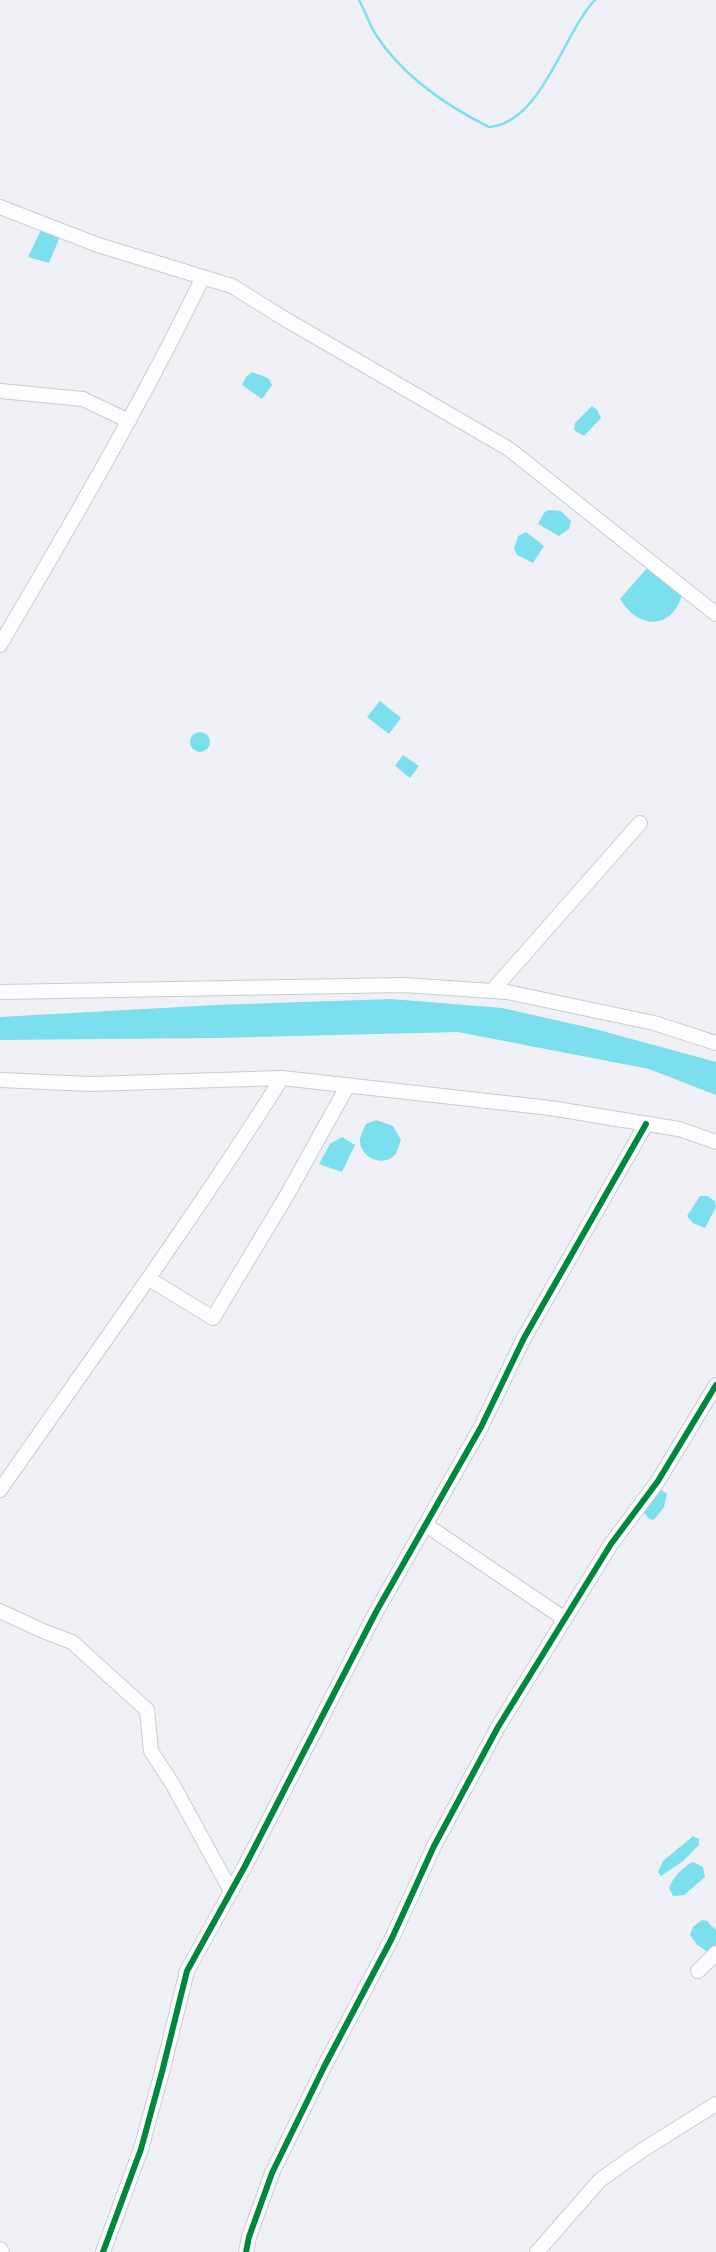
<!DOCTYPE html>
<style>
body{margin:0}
canvas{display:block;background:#eef0f6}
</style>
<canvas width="716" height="2252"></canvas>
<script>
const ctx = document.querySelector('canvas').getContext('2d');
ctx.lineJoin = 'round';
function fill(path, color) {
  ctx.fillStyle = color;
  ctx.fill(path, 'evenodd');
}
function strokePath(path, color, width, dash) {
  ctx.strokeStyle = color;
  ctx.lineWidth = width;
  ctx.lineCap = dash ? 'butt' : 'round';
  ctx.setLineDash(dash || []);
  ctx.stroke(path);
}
const water = new Path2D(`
 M51,227L61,234L49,263L28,257L41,230Z
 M252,372L268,378L272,385L262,399L242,385L246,377Z
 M592,406L597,410L601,418L584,436L574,430L575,423Z
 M548,510L561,511L571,521L569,529L559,536L538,524L544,513Z
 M526,532L544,546L533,563L517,555L514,548L518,536Z
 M647,568C660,574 670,586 682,595C671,631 638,629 620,599Z
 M380,701L401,718L389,734L367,717Z
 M190 742a10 10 0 1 1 20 0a10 10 0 1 1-20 0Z
 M403,755L419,766L410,778L395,766Z
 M391,999L502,1008L595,1029L716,1062V1095L649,1069L458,1032L215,1038L0,1040V1017L217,1005Z
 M376,1120L393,1126L401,1140C399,1144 398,1151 395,1155C382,1168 359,1157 360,1139C361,1134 364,1128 366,1124Z
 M342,1137L355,1145L342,1172L319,1164L330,1144Z
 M700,1196H707L715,1201L716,1207L705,1228L693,1223L687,1216Z
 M660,1489L667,1494L664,1507L654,1520L649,1519L643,1511Z
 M693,1836L699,1839V1845L683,1861L661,1876L658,1872L663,1861Z
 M693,1862L703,1867L705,1877L684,1895L673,1896L669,1888C673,1877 683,1867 693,1862Z
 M702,1920L707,1921L716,1930V1947L708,1952L697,1945L690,1935L693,1927Z`);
const stream = new Path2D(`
 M359,0C365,11 369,24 376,35C402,75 447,106 489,127C542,123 563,33 595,0`);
const minor = new Path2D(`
 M0,207L98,245L232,286L285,319L509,449L716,614
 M0,391L83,399L129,421
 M0,645C71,524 142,403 203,277
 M492,991L640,823
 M0,992L404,985L507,992L654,1023L716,1043
 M0,1080L90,1084L282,1078L550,1108L679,1129L716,1142
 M149,1279L213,1318L287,1195L348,1085
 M0,1490C95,1354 193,1219 282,1078
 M426,1525L565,1619
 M0,1611L43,1631L72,1642L147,1710L151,1751L173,1785L231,1891
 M698,1971L716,1953
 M0,2249L2,2252
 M103,2252L141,2149L162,2072L187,1971L245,1866L376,1612L481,1427L524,1338L646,1124
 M246,2252L249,2237L272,2173L324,2067L392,1938L434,1846L498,1727L611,1544L658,1481L716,1385
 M537,2252L600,2180L641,2151L716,2104`);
const cycleway = new Path2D(`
 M103,2252L141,2149L162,2072L187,1971L245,1866L376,1612L481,1427L524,1338L646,1124
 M246,2252L249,2237L272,2173L324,2067L392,1938L434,1846L498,1727L611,1544L658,1481L716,1385`);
fill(water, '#7bdfee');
strokePath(stream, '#7bdfee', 2.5);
strokePath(minor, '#caccd1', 16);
strokePath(minor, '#fcfdfe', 14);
strokePath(cycleway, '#00873e', 6);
</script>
